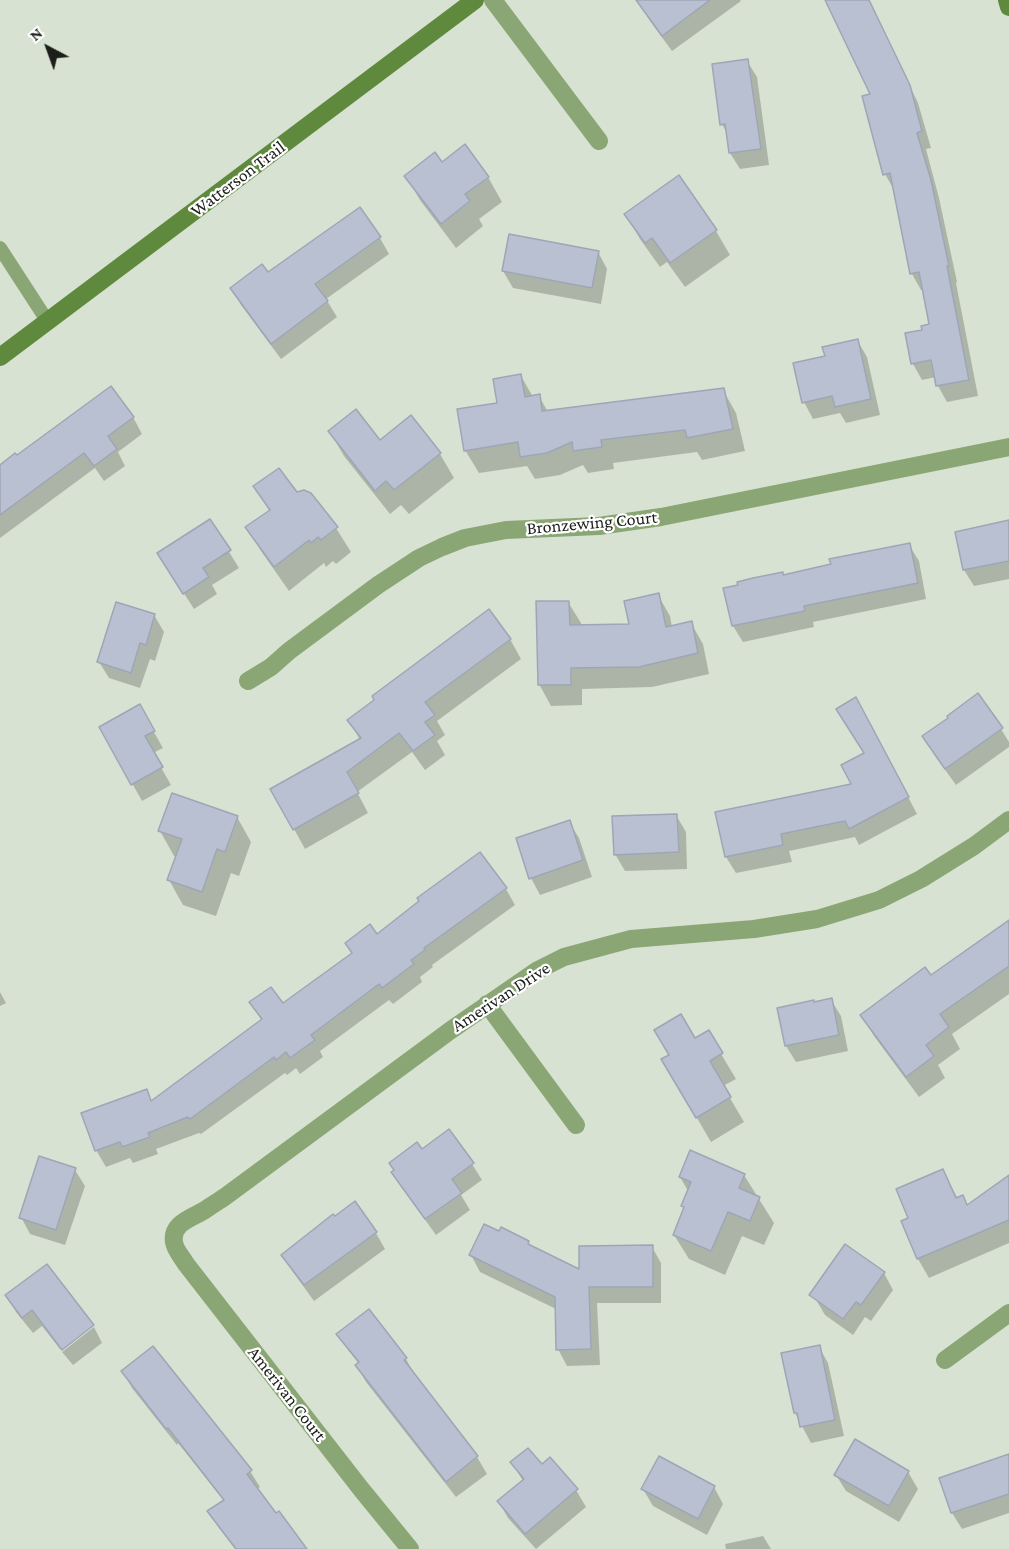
<!DOCTYPE html>
<style>
body{margin:0}
#map{position:relative;width:1009px;height:1549px;overflow:hidden;background:#d8e2d2;font-family:"Crimson Pro",serif}
canvas{display:block}
.north{position:absolute;left:18px;top:18px;width:60px;height:60px;-webkit-text-stroke:4px #fff;paint-order:stroke;rotate:319deg;font-size:16px;font-weight:700;line-height:24px;text-align:center;color:#1b1e19}
.north::after{content:'';display:block;margin:auto;width:21px;height:27px;background:#1b1e19;clip-path:polygon(50% 0,100% 100%,50% 72%,0 100%)}
</style>
<div id="map">
<canvas width="1009" height="1549"></canvas>
<div class="north">N</div>
</div>
<script>
const ctx = document.querySelector('canvas').getContext('2d');
ctx.lineJoin = 'round';
function fill(path, color) {
  ctx.fillStyle = color;
  ctx.fill(path, 'evenodd');
}
function strokePath(path, color, width, dash) {
  ctx.strokeStyle = color;
  ctx.lineWidth = width;
  ctx.lineCap = dash ? 'butt' : 'round';
  ctx.setLineDash(dash || []);
  ctx.stroke(path);
}
function drawText(font, color, halo, rows, align = 'center') {
  ctx.font = font + ' "Crimson Pro",serif';
  ctx.lineWidth = 4.5;
  ctx.setLineDash([]);
  ctx.textBaseline = 'middle';
  ctx.strokeStyle = halo;
  ctx.fillStyle = color;
  for (const [text, x, y, turn = 0] of rows) {
    ctx.save();
    ctx.translate(x, y);
    ctx.rotate((+turn || 0) * Math.PI / 180);
    ctx.textAlign = isNaN(turn) ? turn : align;
    if (halo) ctx.strokeText(text, 0, 0);
    ctx.fillText(text, 0, 0);
    ctx.restore();
  }
}
const shadow = new Path2D(`
 M647,0H740L741,1L672,51L650,21L641,5Z
 M826,0H868L918,103L931,148L926,149L939,198L957,282L956,283L978,396L947,402L938,386L936,377L922,380L913,364L924,331L931,325L924,290H921L912,274L894,190L885,174L872,95Z
 M747,61L757,77L769,165L740,169L730,153L728,135L722,124Z
 M441,164L488,177L502,202L479,219L483,226L456,248L420,200L406,176Z
 M360,209L380,238L389,254L326,299L337,317L281,359L241,305L232,289L268,274Z
 M626,214L716,231L730,255L685,287L667,262L660,267L640,239Z
 M598,252L607,269L601,304L513,288L503,271Z
 M857,340L867,357L880,415L846,423L840,413L813,419L804,402L827,357Z
 M521,376L533,397L539,396L548,412L723,390L736,413L745,451L702,460L697,452L613,463L614,469L588,473L583,465L560,475L535,479L527,466L479,473L465,450Z
 M133,417L142,434L118,452L125,466L104,481L95,468L0,538V467L17,457Z
 M330,432L440,454L454,478L409,514L401,505L390,514L344,456Z
 M255,486L296,493L336,528L351,552L336,564L333,561L326,567L324,563L289,591L261,551L247,527L270,512Z
 M210,521L239,568L212,585L217,594L194,609L169,570Z
 M1009,522V579L974,586L964,570Z
 M909,545L919,561L926,599L813,622L814,627L743,642L733,626L725,589L784,577Z
 M658,595L670,616L672,627L691,623L703,644L709,674L652,687L582,689V705L551,706L539,684L568,602L581,623V627L631,626Z
 M154,615L164,632L155,661L150,659L140,688L109,678L99,662Z
 M510,639L521,659L437,721L445,735L437,741L445,755L425,770L412,752L357,792L368,813L305,849L272,789L360,740L349,720Z
 M139,706L163,748L153,753L171,785L142,801L101,728Z
 M865,715L917,814L859,845L855,837L789,851L792,862L736,873L726,857L717,813L853,785L865,754Z
 M1001,729L1009,742V747L956,785L933,753L924,737Z
 M676,815L686,832L687,869L625,871L615,854Z
 M237,817L251,842L239,876L231,873L216,916L183,905L169,880L177,857L174,856L160,831Z
 M569,822L579,838L592,877L540,895L531,878L518,839Z
 M506,889L515,905L432,965L433,967L420,977L422,982L393,1004L389,1000L320,1051L323,1057L300,1074L296,1068L287,1075L285,1073L201,1134L199,1133L156,1149L158,1154L133,1163L130,1158L106,1167L96,1150L146,1091L152,1102L262,1021L251,1003L283,1006L377,936Z
 M1009,921V994L952,1034L960,1049L938,1065L945,1078L919,1097L874,1036L862,1015L930,977Z
 M0,992L6,1003L0,1006Z
 M831,1000L841,1016L848,1051L796,1062L786,1046L814,1003Z
 M708,1032L736,1079L723,1086L744,1122L711,1142L677,1084L695,1040Z
 M422,1151L472,1164L482,1180L461,1195L470,1210L436,1235L403,1189L393,1173Z
 M75,1170L85,1186L65,1245L30,1234L21,1217Z
 M943,1171L958,1199L962,1197L968,1207L1009,1177V1243L929,1278L918,1259L903,1222L910,1218Z
 M744,1175L774,1223L764,1245L742,1236L725,1275L689,1259L674,1235L685,1209L682,1206L688,1191L680,1177Z
 M376,1233L385,1249L314,1301L293,1272L283,1255Z
 M528,1242L531,1247L581,1271L652,1247L661,1263V1303H597L600,1365L567,1366L558,1349L556,1309L480,1272L471,1255Z
 M884,1273L893,1290L871,1321L865,1317L853,1335L825,1315L815,1298Z
 M7,1296L92,1325L60,1349L42,1326L33,1333L16,1312Z
 M94,1327L102,1343L73,1365L62,1352Z
 M338,1334L406,1359L415,1375L414,1376L477,1457L487,1474L456,1497L366,1382L357,1366L359,1364L348,1350Z
 M819,1347L828,1363L844,1436L811,1443L795,1413Z
 M123,1372L250,1471L260,1487L257,1489L276,1515L305,1549H235L219,1528L209,1512L224,1501L178,1443L177,1445L132,1388Z
 M1009,1456V1513L962,1529L952,1513L941,1479Z
 M512,1463L541,1466L576,1490L586,1507L536,1549L508,1518L499,1502L523,1481Z
 M908,1472L918,1489L899,1522L846,1491L836,1475Z
 M714,1487L723,1504L707,1535L653,1506L643,1489Z
 M763,1536L771,1549H726L725,1544Z`);
const building = new Path2D(`
 M636,0H710L662,36Z
 M825,0H869L910,85L922,131L917,133L931,180L949,266H947L969,380L936,386L931,360L911,364L905,333L922,330L921,326L929,324L919,272L910,274L890,173L883,175L862,96L870,94Z
 M748,59L761,149L729,153L725,124L720,125L712,64Z
 M465,144L489,177L465,194L470,201L441,224L404,176L435,152L442,162Z
 M679,175L717,230L670,263L652,238L645,243L624,214Z
 M360,207L381,237L315,284L328,301L271,344L230,288L262,264L268,272Z
 M509,234L599,251L592,288L502,271Z
 M858,339L871,399L835,407L832,396L802,403L793,363L825,356L822,347Z
 M521,374L525,397L540,394L542,411L724,388L733,429L687,438L685,430L601,440L602,447L573,451L572,442L547,453L520,457L518,442L464,451L457,409L497,403L493,379Z
 M111,386L134,417L108,436L117,449L94,466L84,453L0,515V465L15,453L17,455Z
 M356,409L380,440L411,415L441,453L394,490L386,481L375,491L328,431Z
 M279,468L297,492L304,490L311,493L338,527L321,540L318,537L311,543L309,540L274,567L245,527L270,510L253,486Z
 M210,519L231,550L203,568L209,577L183,594L157,553Z
 M1009,520V561L963,570L955,532Z
 M910,543L918,583L804,606L805,611L732,626L723,588L738,585L737,582L753,578L783,572V575L831,564L829,559Z
 M659,593L666,627L692,621L698,653L639,667L571,668V685H538L536,601H569L570,625L629,624L624,601Z
 M116,602L155,614L146,645L140,643L131,673L97,662Z
 M489,609L511,639L425,702L435,715L425,722L435,735L413,751L399,733L347,772L359,793L293,830L270,789L361,738L347,720L374,700L372,696Z
 M978,693L1003,728L945,769L922,736L948,718L947,716Z
 M856,697L909,797L849,829L845,821L781,834L783,845L725,857L715,812L851,784L841,765L864,753L836,709Z
 M140,704L155,731L145,736L163,767L131,785L99,727Z
 M172,793L238,816L225,852L217,849L202,892L167,880L182,839L158,831Z
 M677,814L679,852L614,855L612,816Z
 M570,820L583,860L529,879L516,838Z
 M480,852L507,888L424,948L425,950L411,960L414,964L382,988L379,984L311,1035L315,1040L290,1058L286,1052L276,1060L274,1057L190,1119L188,1117L148,1133L150,1137L122,1147L120,1142L95,1151L81,1113L147,1089L151,1101L262,1019L249,1002L271,987L283,1003L352,953L345,943L370,924L377,934L419,901L417,898Z
 M1009,920V966L940,1014L949,1027L926,1045L934,1056L906,1077L860,1015L925,967L931,975Z
 M832,998L839,1035L785,1046L777,1008L814,1000V1002Z
 M681,1014L695,1038L709,1030L723,1053L710,1061L731,1097L696,1118L661,1059L669,1055L654,1030Z
 M449,1129L474,1163L452,1179L462,1193L425,1219L391,1172L394,1170L389,1163L417,1142L422,1149Z
 M690,1150L745,1174L739,1188L760,1197L750,1221L728,1212L711,1251L673,1235L684,1207L681,1206L691,1182L679,1177Z
 M39,1156L76,1168L56,1230L19,1218Z
 M943,1169L956,1198L963,1195L967,1205L1009,1175V1220L917,1259L901,1221L908,1218L896,1189Z
 M355,1201L377,1232L304,1285L281,1255L333,1214L335,1216Z
 M484,1224L499,1231L501,1227L529,1241L528,1244L579,1269V1246L653,1245V1287H589L591,1349L556,1350L555,1297L469,1255Z
 M845,1244L885,1272L861,1305L856,1302L843,1319L809,1295Z
 M47,1264L94,1325L62,1350L32,1310L22,1318L5,1295Z
 M369,1309L407,1358L404,1360L478,1456L446,1482L355,1365L359,1362L336,1334Z
 M820,1345L835,1420L800,1427L797,1413H794L781,1353Z
 M153,1346L252,1470L247,1474L276,1513L279,1511L307,1549H236L207,1511L224,1500L168,1428L166,1429L121,1371Z
 M855,1439L909,1471L889,1506L834,1475Z
 M528,1448L542,1464L550,1457L578,1489L525,1534L497,1501L524,1479L510,1462Z
 M1009,1454V1494L951,1513L939,1478Z
 M659,1456L715,1486L698,1519L641,1489Z`);
const lane = new Path2D(`
 M0,248L48,322`);
const street = new Path2D(`
 M493,0L599,141
 M248,681L271,667L289,651L378,585L419,558L442,547L465,538L506,530L599,526L661,517L1009,447
 M487,1004L576,1125
 M945,1360L1009,1313
 M410,1549L361,1489L186,1264C182,1257 175,1250 174,1242C171,1223 192,1218 205,1210C212,1205 219,1201 226,1196L451,1030L538,970L564,957L631,939L754,929L817,919L879,900L921,879L974,846L1009,820`);
const secondary = new Path2D(`
 M1007,0L1009,7
 M0,357L475,0`);
const streetNames = [
 ["Watterson Trail",238,179,-37],
 ["Bronzewing Court",592,523,-5],
 ["Amerivan Drive",501,997,-33],
 ["Amerivan Court",287,1394,52]
];
fill(shadow, '#0003');
fill(building, '#b8c0d1');
strokePath(building, '#9ea6b6', 1.5);
strokePath(lane, '#89a674', 14);
strokePath(street, '#89a674', 18);
strokePath(secondary, '#5f893d', 18);
drawText('18px', '#1b1e19', '#fff', streetNames);
</script>
